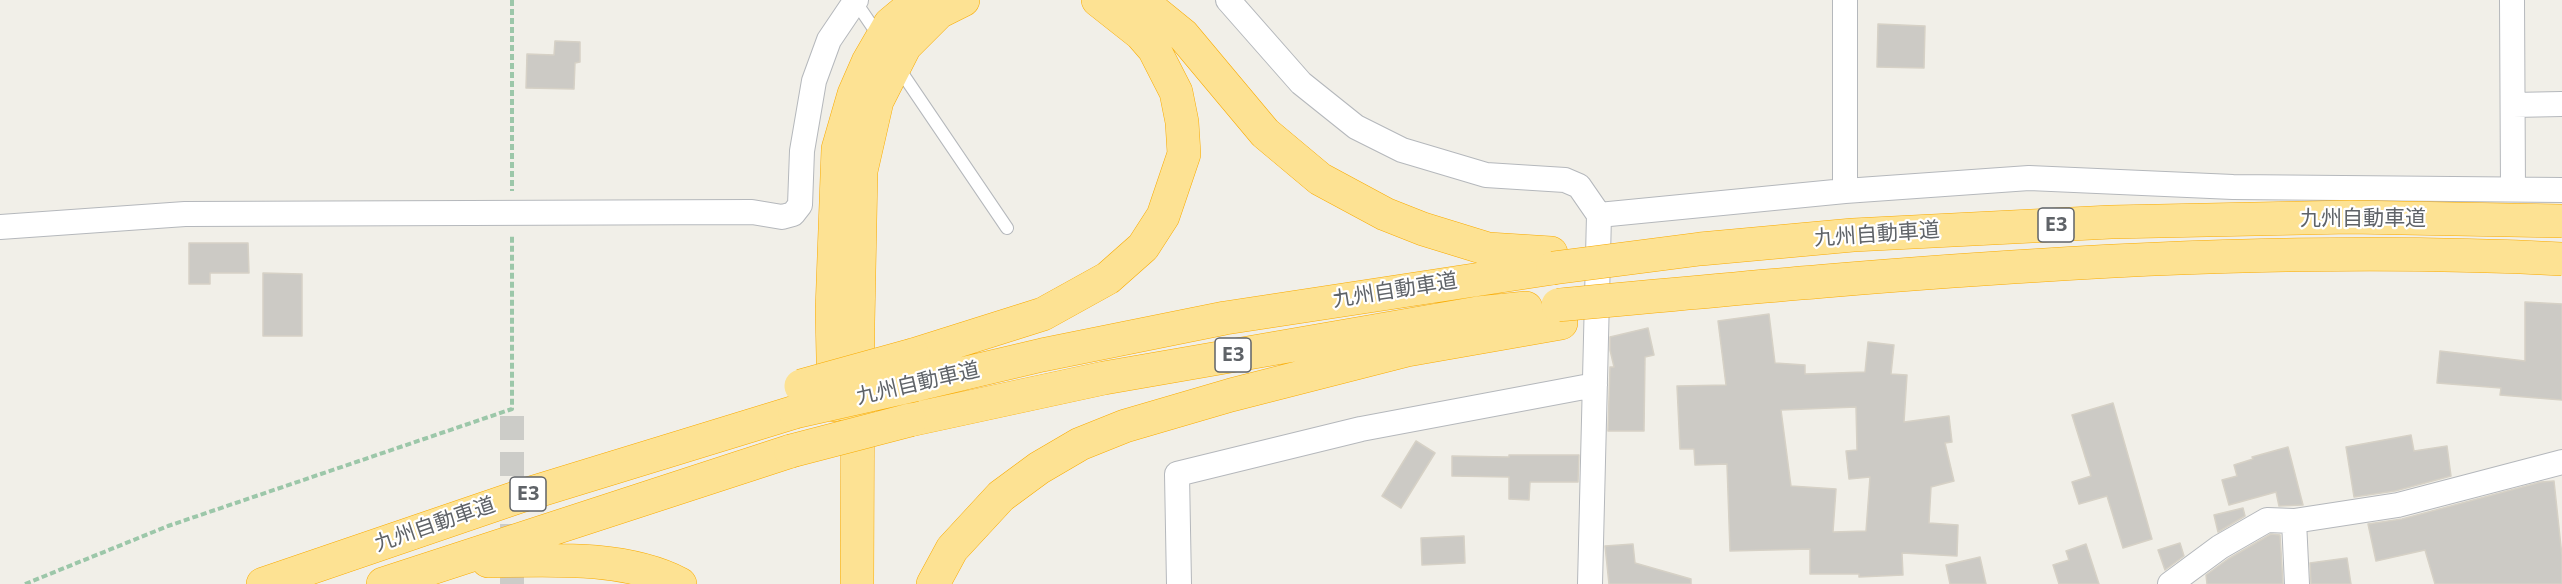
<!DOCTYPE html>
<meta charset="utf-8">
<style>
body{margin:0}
canvas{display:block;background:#f1efe8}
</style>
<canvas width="2562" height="584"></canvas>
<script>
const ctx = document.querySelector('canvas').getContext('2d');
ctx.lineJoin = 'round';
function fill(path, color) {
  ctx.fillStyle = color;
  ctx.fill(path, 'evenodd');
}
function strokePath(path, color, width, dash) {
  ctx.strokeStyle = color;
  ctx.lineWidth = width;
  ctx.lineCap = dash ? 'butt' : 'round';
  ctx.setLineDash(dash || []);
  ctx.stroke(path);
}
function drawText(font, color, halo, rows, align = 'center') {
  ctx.font = font + ' "Open Sans","Noto Sans JP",sans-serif';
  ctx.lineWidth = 4.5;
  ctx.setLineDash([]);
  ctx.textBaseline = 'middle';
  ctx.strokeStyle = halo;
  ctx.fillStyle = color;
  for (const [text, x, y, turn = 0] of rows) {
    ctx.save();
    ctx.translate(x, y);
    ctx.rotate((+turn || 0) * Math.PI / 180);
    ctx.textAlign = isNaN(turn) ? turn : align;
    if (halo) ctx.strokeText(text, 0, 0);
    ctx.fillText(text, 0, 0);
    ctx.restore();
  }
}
const building = new Path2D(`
 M1878,24L1925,26L1924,68L1877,67Z
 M555,41L580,42V62L575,63L574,89L526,88L527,54L554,55Z
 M189,243H248L249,273H210V284H189Z
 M263,273L302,274V336H263Z
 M2525,302L2562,304V400L2500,395L2501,388L2437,383L2440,351L2525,361Z
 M1769,314L1775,363L1805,365V374L1865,372L1868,342L1894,345L1891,374L1907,375L1904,422L1949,416L1952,442L1945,443L1954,481L1931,487L1929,523L1958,525L1957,556L1902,553L1903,575L1859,577V574H1810V549L1730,551L1727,464L1695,465L1694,449H1680L1677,386L1726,385L1718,321ZM1856,407L1857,450L1846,451L1849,479L1870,477L1866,531L1833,532L1836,489L1791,486L1781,410Z
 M1648,328L1654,355L1645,357L1644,431H1608L1610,367H1614L1610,350V337Z
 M2113,403L2152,539L2123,548L2107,496L2079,504L2072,482L2091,476L2072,415Z
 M2411,435L2414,451L2447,446L2451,476L2395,491L2354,497L2346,447Z
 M1416,441L1435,453L1401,508L1382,496Z
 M2288,447L2303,505L2279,506L2276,492L2229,505L2222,480L2237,476L2234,465L2253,459L2252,457Z
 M1509,455H1579L1578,482H1530L1529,500L1509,499V477L1452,476V456L1509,457Z
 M2554,481L2562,556V584H2435L2425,550L2376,561L2368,524L2402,519L2541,482Z
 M2243,508L2245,516L2218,532L2214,515Z
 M2271,534L2280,535L2283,584H2207L2206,575L2228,559Z
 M1464,536L1465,563L1422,565L1421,538Z
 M2180,543L2184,556L2165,570L2158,550Z
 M1633,544L1635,563L1691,579V584H1609L1605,546Z
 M2086,544L2099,584H2059L2053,565L2069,560L2066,551Z
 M1980,557L1986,584H1950L1946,565Z
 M2347,558L2351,584H2311L2310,563Z`);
const minorTunnel = new Path2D(`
 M512,584V409`);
const path = new Path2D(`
 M512,0V191
 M25,584L168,526L512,409V235`);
const service = new Path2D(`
 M855,1L872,26
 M904,76L1007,228`);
const minor = new Path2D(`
 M1228,0L1301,83L1356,127L1402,150L1486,175L1565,180L1579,186L1599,215L1590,584
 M2512,0L2513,189
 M2513,105L2562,104
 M1845,191V0
 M1599,215L1845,191L2029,178L2233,187L2562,190
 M0,227L185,214L752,212L782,217L793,214L800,205L802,151L814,81L829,40L856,0
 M2294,521L2297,584
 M1179,584L1177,474L1361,429L1595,385
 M2170,584L2220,547L2267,520L2294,521L2398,505L2562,462`);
const motorway = new Path2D(`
 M1140,0L1183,35L1265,133L1320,179L1385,214L1423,229L1488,249L1551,253
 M913,355L1043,314L1108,278L1143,247L1163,216L1184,154L1182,122L1176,92L1154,49L1141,34L1098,0
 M915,385L1042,355L1225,318L1553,268
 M834,405L832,310L838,149L854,94L868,62L890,24L919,0
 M910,420L1104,378L1478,313L1526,308
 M488,561C548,560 625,555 680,584
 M263,584L521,496L795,412
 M383,584L791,451
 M857,584L858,323L861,171L877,101L905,46L939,12L963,0
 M933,584L952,549L1001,496L1039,468L1080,444L1125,426L1231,395L1407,350L1561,323`);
const motorwayBridge = new Path2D(`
 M1553,268L1700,249L1853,235L2111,222L2350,217L2562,221
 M1558,305C1892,274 2227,242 2562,259
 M801,386L913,355
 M795,412L915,385
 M791,451L910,420`);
const shields = [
 [2056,225,36],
 [1233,355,36],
 [528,494,36]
];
const shieldNames = [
 ["E3",2056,225],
 ["E3",1233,355],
 ["E3",528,494]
];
const streetNames = [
 ["九州自動車道",2363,219],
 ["九州自動車道",1877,235,-4],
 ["九州自動車道",1395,291,-9],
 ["九州自動車道",918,384,-13],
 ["九州自動車道",435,525,-19]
];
fill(building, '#cccac5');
strokePath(building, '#d6d1c6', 1.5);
strokePath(minorTunnel, '#ccccc8', 24, [24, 12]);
strokePath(service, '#b5b8bc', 14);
strokePath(minor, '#b5b8bc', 26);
strokePath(motorway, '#f9ab00', 34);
strokePath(path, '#9cc7a9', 4, [6, 3]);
strokePath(service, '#fff', 12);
strokePath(minor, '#fff', 24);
strokePath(motorway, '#fde293', 33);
strokePath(motorwayBridge, '#f9ab00', 34, []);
strokePath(motorwayBridge, '#fde293', 33);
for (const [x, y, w] of shields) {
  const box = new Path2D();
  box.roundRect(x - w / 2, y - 17, w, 34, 4.5);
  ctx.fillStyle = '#fff';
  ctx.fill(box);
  strokePath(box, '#5f6368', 1.5);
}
drawText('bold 20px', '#5f6368', null, shieldNames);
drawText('21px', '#5f6368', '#fff', streetNames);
</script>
